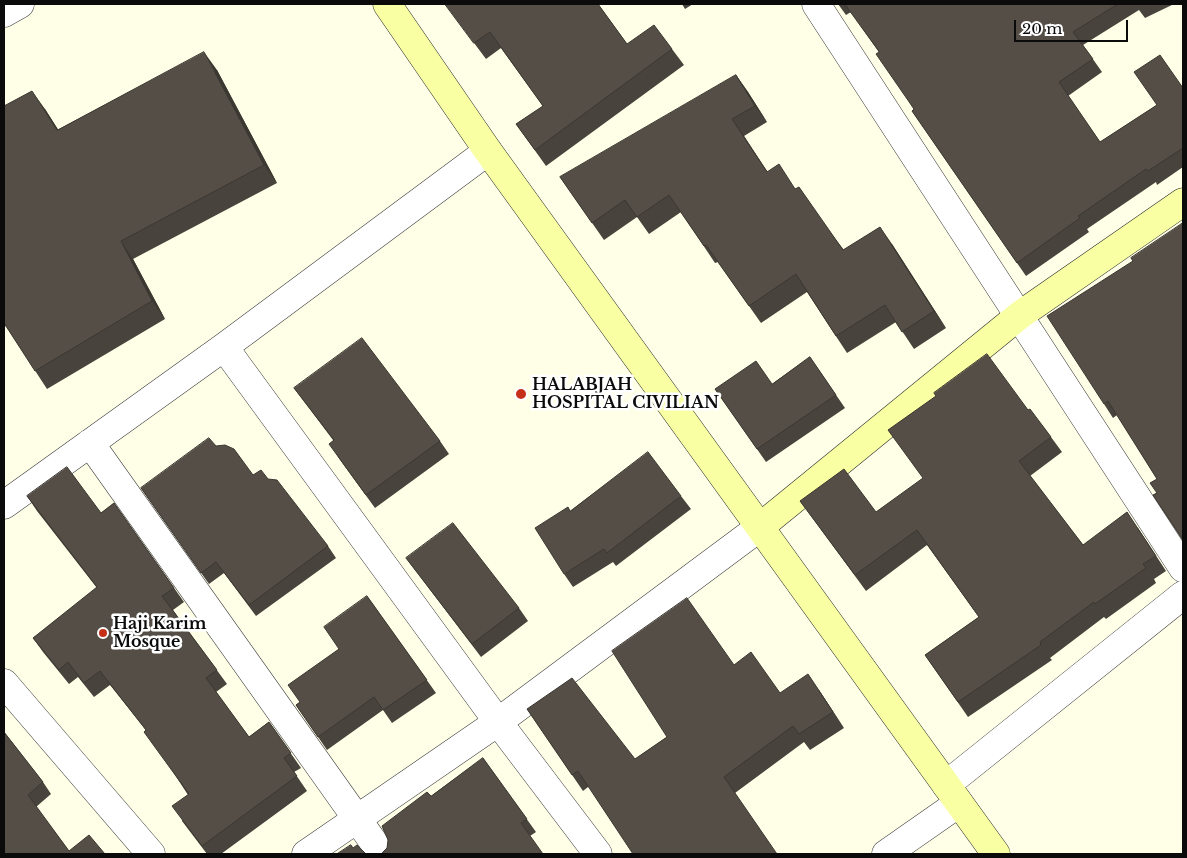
<!DOCTYPE html>
<style>
body{margin:0}
#map{position:relative;width:1187px;height:858px;overflow:hidden;background:#ffffe8;font-family:"Libre Baskerville",serif}
canvas{display:block}
.frame{position:absolute;inset:0;border:5px solid #0b0b0b;pointer-events:none}
.scale{position:absolute;left:1014px;top:20px;width:114px;height:22px;box-sizing:border-box;border:2px solid #0b0b0b;border-top:0;padding-left:6px;font-size:15px;line-height:18px;white-space:nowrap;color:#0b0b0b;-webkit-text-stroke:4px #fff;paint-order:stroke}
</style>
<div id="map">
<canvas width="1187" height="858"></canvas>
<div class="frame"></div>
<div class="scale">20 m</div>
</div>
<script>
const ctx = document.querySelector('canvas').getContext('2d');
ctx.lineJoin = 'round';
function strokePath(path, color, width, dash) {
  ctx.strokeStyle = color;
  ctx.lineWidth = width;
  ctx.lineCap = dash ? 'butt' : 'round';
  ctx.setLineDash(dash || []);
  ctx.stroke(path);
}
function fill(path, color) {
  ctx.fillStyle = color;
  ctx.fill(path, 'evenodd');
}
function drawText(font, color, halo, rows, align = 'center') {
  ctx.font = font + ' "Libre Baskerville",serif';
  ctx.lineWidth = 5;
  ctx.setLineDash([]);
  ctx.textBaseline = 'middle';
  ctx.strokeStyle = halo;
  ctx.fillStyle = color;
  for (const [text, x, y, turn = 0] of rows) {
    ctx.save();
    ctx.translate(x, y);
    ctx.rotate((+turn || 0) * Math.PI / 180);
    ctx.textAlign = isNaN(turn) ? turn : align;
    if (halo) ctx.strokeText(text, 0, 0);
    ctx.fillText(text, 0, 0);
    ctx.restore();
  }
}
const minor = new Path2D(`
 M816,4L1183,568
 M4,13L20,4
 M224,347L498,722L598,854
 M90,443L382,854
 M4,505L224,347L488,151
 M4,683L151,854
 M946,785L1183,595
 M306,854L498,722L760,527
 M886,854L959,803`);
const secondary = new Path2D(`
 M387,4L488,151L996,854
 M760,527L1020,315L1183,202`);
const wall = new Path2D(`
 M445,4H598L627,44L672,49L684,65L546,166L516,124L543,106L501,48L486,59Z
 M682,4H693L685,9Z
 M838,4H1174L1145,18L1139,10L1083,45L1102,72L1068,96L1100,142L1183,88V167L1157,185L1156,182L1087,229L1089,232L1026,276L912,111L914,109L879,52L851,12L846,15Z
 M217,70L277,183L133,259L165,319L47,389L6,326L4,327V106L45,109L58,130Z
 M736,75L748,92L767,122L744,136L767,172L796,189L844,250L892,244L946,328L914,349L896,322L847,353L807,292L761,323L718,262L715,263L681,212L649,234L637,217L604,240L560,177Z
 M1183,223V541L1153,495L1157,493V479L1117,415L1113,418L1104,404L1133,261Z
 M810,357L845,408L766,462L715,389L772,384Z
 M294,388L440,441L449,454L375,508L338,457L333,440Z
 M1028,410L1051,437L1062,452L1030,476L1083,545L1138,528L1166,571L1154,579L1156,583L1106,619L1104,617L1050,658L1052,660L968,717L925,655L979,617L927,545L866,591L800,501L876,512Z
 M216,446L253,475L268,479L328,546L336,558L256,616L224,573L209,584L141,488Z
 M27,496L101,513L114,503L184,602L173,610L227,684L216,692L249,737L269,722L301,768L294,772L307,791L221,854H207L182,821L188,795L146,730L110,685L94,697L78,677L69,684L43,652L33,638L97,588L37,511Z
 M681,496L691,509L616,566L613,562L573,587L564,574Z
 M406,558L519,608L528,621L481,657Z
 M367,596L436,693L392,723L383,710L327,750L296,705L300,702L339,649Z
 M734,665L780,693L819,690L844,728L810,750L804,742L735,793L588,787L583,791L527,709L635,759L667,737Z
 M4,732L43,782L51,794L36,807L69,851L4,854Z
 M483,758L536,832L530,836L382,854L431,796Z`);
const shadedWall = new Path2D(`
 M204,52L217,70L277,183L264,165Z
 M736,75L748,92L767,122L755,106Z
 M32,91L45,109L70,148L57,130Z
 M732,119L744,136L779,189L767,172Z
 M880,227L892,244L946,328L934,311Z
 M121,241L133,259L165,319L152,301Z
 M808,674L819,690L844,728L833,712Z`);
const building = new Path2D(`
 M445,4H598L627,44L654,25L672,49L535,150L516,124L543,106L490,32L474,43Z
 M845,4H1118L1073,32L1093,59L1059,82L1100,142L1157,105L1134,72L1160,55L1183,88V148L1148,171L1146,169L1078,216L1080,218L1017,263L912,111L914,109L876,54L879,52Z
 M204,52L264,165L121,241L152,301L35,371L4,323V106L32,91L57,130Z
 M736,75L755,106L732,119L767,172L779,164L795,189L799,187L843,250L880,227L934,311L902,332L885,305L836,336L796,274L749,306L706,245L704,246L669,195L637,217L625,200L592,223L560,177Z
 M1183,223V540L1153,495L1157,493L1150,483L1157,479L1108,401L1104,404L1047,316L1133,261L1131,258Z
 M362,338L440,441L366,495L329,444L334,440L294,388Z
 M987,354L1028,410L1030,409L1051,437L1019,461L1083,545L1127,512L1156,556L1143,564L1146,568L1095,604L1094,602L1040,642L1041,645L958,702L925,655L979,617L917,530L855,575L800,501L844,469L876,512L923,478L888,430L936,396L934,393Z
 M810,357L836,395L757,449L715,389L756,361L772,384Z
 M209,438L216,446L225,445L234,449L253,475L261,470L268,479L277,480L328,546L249,605L216,562L201,573L141,488Z
 M648,452L681,496L607,553L604,549L564,574L535,528L568,507L570,511Z
 M67,467L101,513L114,503L174,588L162,596L217,670L206,678L249,737L269,722L291,753L284,758L297,776L202,846L172,806L189,794L144,732L146,730L100,671L84,683L68,662L59,670L33,638L97,587L27,496Z
 M453,523L519,608L472,644L406,558Z
 M367,596L427,680L383,710L374,697L318,737L296,705L300,702L288,685L339,649L324,627Z
 M687,598L734,665L751,652L780,693L808,674L833,712L799,734L793,726L724,777L777,854H633L578,771L572,775L527,709L572,678L635,759L667,737L612,651Z
 M4,732L43,782L28,795L69,851L89,835L105,854H4Z
 M483,758L527,819L521,823L543,854H381L387,848L388,840L382,826L427,792L431,796Z
 M351,845L353,848L357,845L366,854H337Z`);
const markers = [
 [521,394,6,"#c62f18"],
 [103,633,5,"#c62f18"]
];
const poiNames = [
 ["HALABJAH",532,385],
 ["HOSPITAL CIVILIAN",532,403],
 ["Haji Karim",113,624],
 ["Mosque",113,642]
];
strokePath(minor, '#3e3e3e', 29);
strokePath(secondary, '#2d2d2d', 29);
strokePath(minor, '#fff', 28);
strokePath(secondary, '#f9ffa3', 28);
fill(wall, '#48433c');
fill(shadedWall, '#3b3731');
fill(building, '#544e46');
strokePath(building, '#3b3731', 1);
for (const [x, y, r, color] of markers) {
  const dot = new Path2D();
  dot.arc(x, y, r, 0, 2 * Math.PI);
  ctx.fillStyle = color;
  ctx.fill(dot);
  strokePath(dot, '#fff', 2);
}
drawText('bold 16px', '#0b0b0b', '#fff', poiNames, 'left');
</script>
